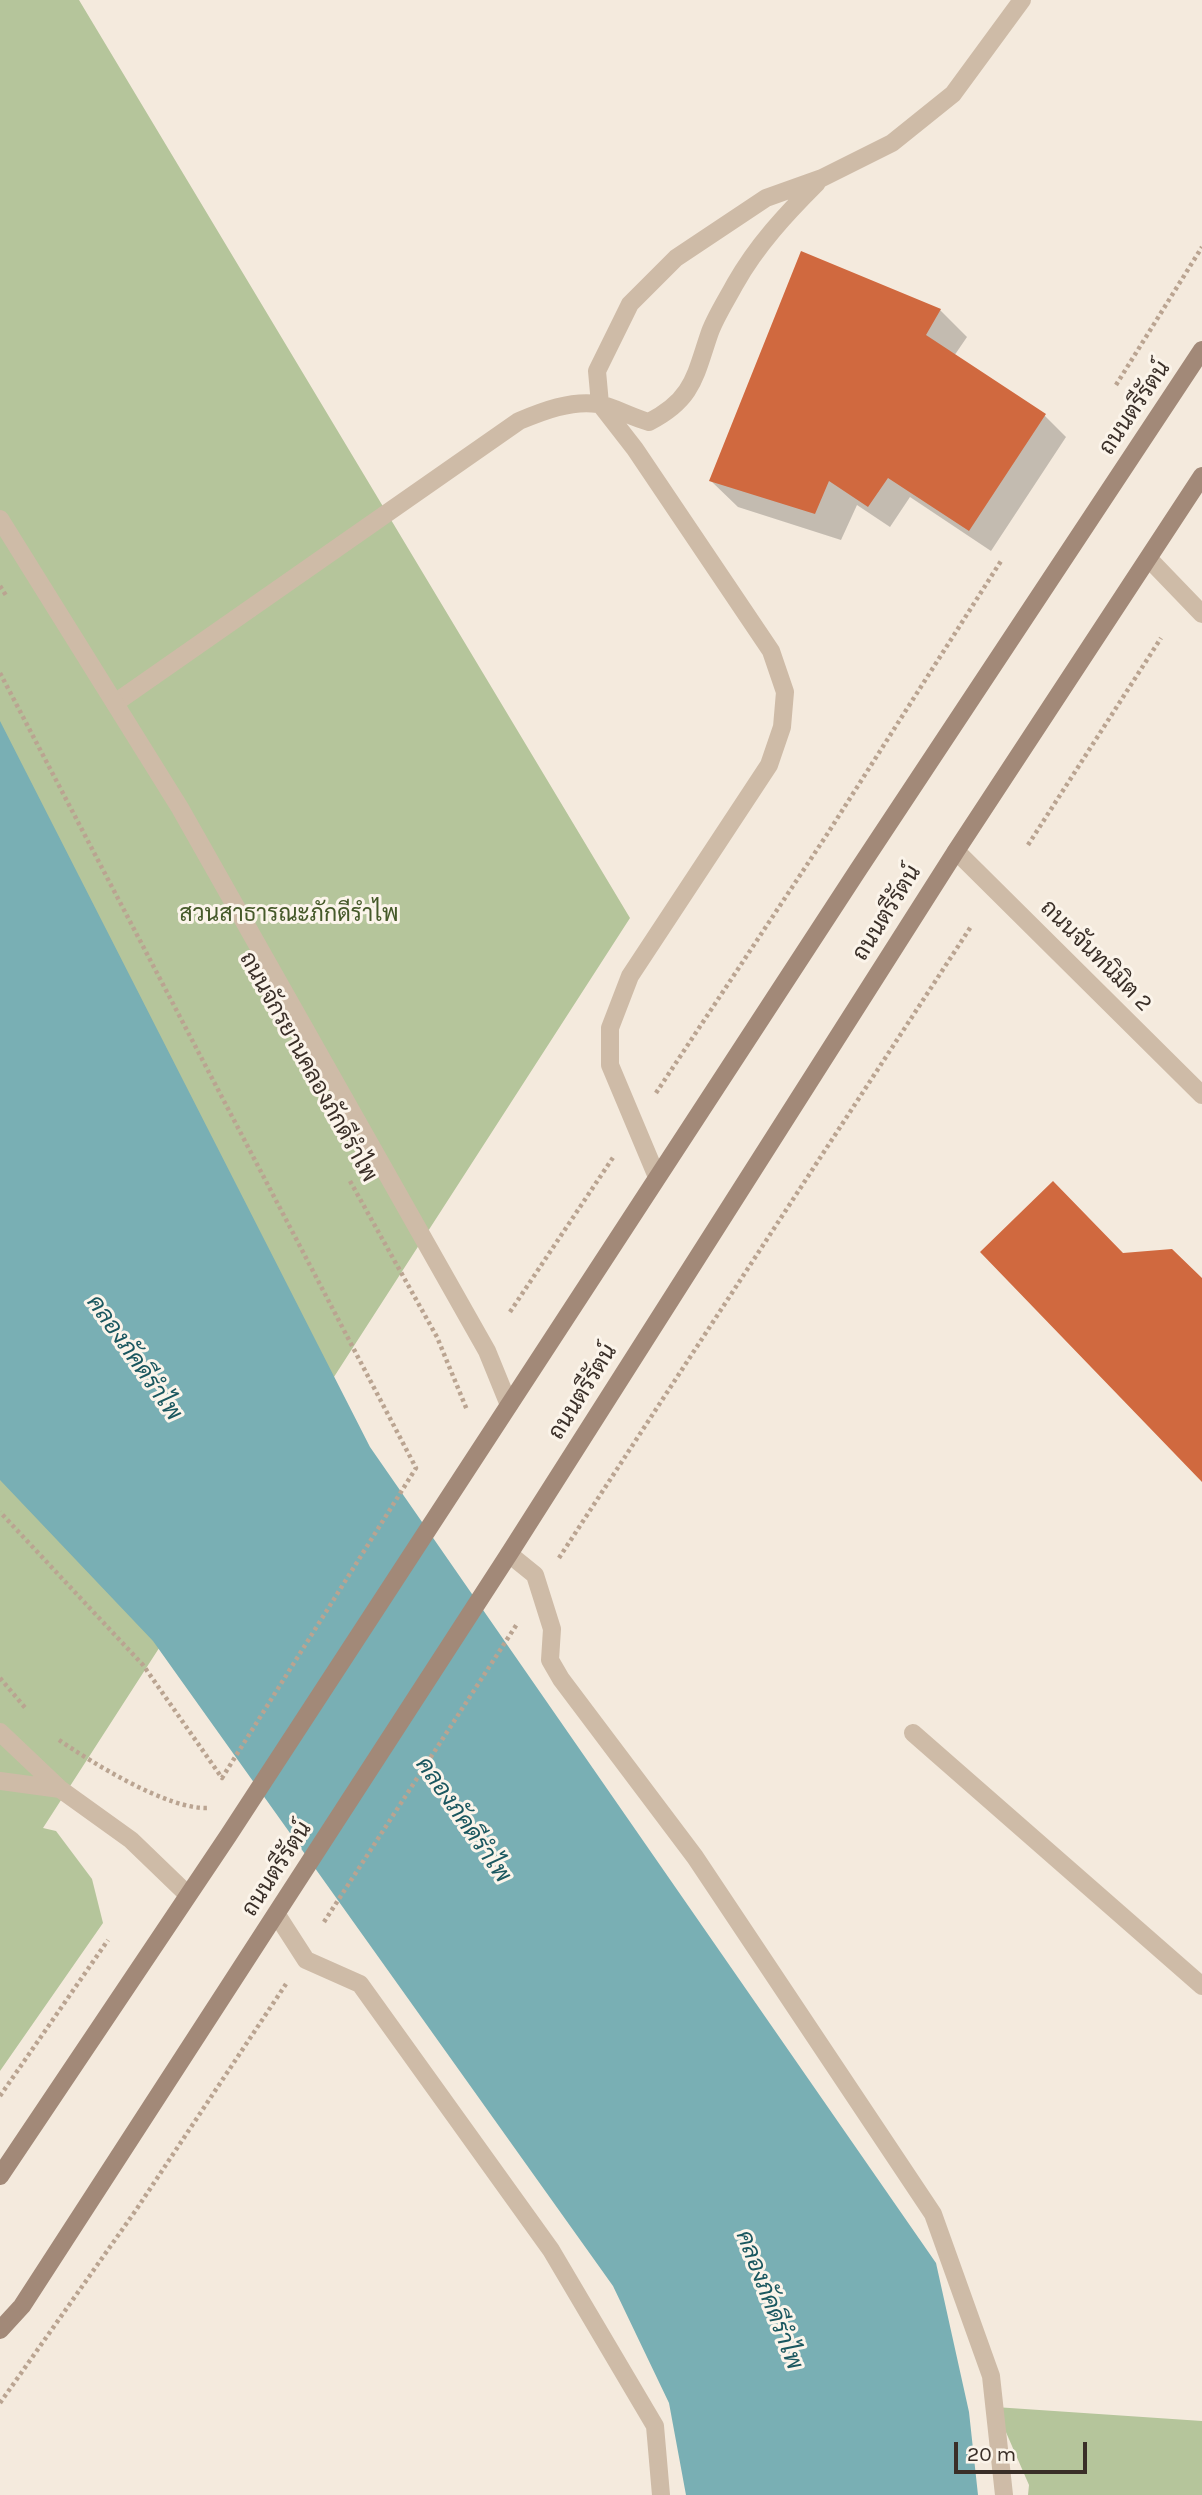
<!DOCTYPE html>
<meta charset="utf-8">
<style>
body{margin:0}
#map{position:relative;width:1202px;height:2495px;overflow:hidden;background:#f4eadd;font-family:Karla,sans-serif}
canvas{display:block}
.scale{position:absolute;left:954px;top:2442px;width:133px;height:32px;box-sizing:border-box;border:4px solid #3a2f28;border-top:0;padding-left:9px;font-size:21px;line-height:24px;white-space:nowrap;color:#3a2f28;-webkit-text-stroke:5px #fbf4ea;paint-order:stroke}
</style>
<div id="map">
<canvas width="1202" height="2495"></canvas>
<div class="scale">20 m</div>
</div>
<script>
const ctx = document.querySelector('canvas').getContext('2d');
ctx.lineJoin = 'round';
function fill(path, color) {
  ctx.fillStyle = color;
  ctx.fill(path, 'evenodd');
}
function strokePath(path, color, width, dash) {
  ctx.strokeStyle = color;
  ctx.lineWidth = width;
  ctx.lineCap = dash ? 'butt' : 'round';
  ctx.setLineDash(dash || []);
  ctx.stroke(path);
}
function drawText(font, color, halo, rows, align = 'center') {
  ctx.font = font + ' Karla,Sarabun,sans-serif';
  ctx.lineWidth = 6;
  ctx.setLineDash([]);
  ctx.textBaseline = 'middle';
  ctx.strokeStyle = halo;
  ctx.fillStyle = color;
  for (const [text, x, y, turn = 0] of rows) {
    ctx.save();
    ctx.translate(x, y);
    ctx.rotate((+turn || 0) * Math.PI / 180);
    ctx.textAlign = isNaN(turn) ? turn : align;
    if (halo) ctx.strokeText(text, 0, 0);
    ctx.fillText(text, 0, 0);
    ctx.restore();
  }
}
const green = new Path2D(`
 M0,0H79L630,918L43,1828L56,1831L92,1879L103,1923L0,2071Z
 M995,2407L1202,2421V2495H1028L1029,2485Z`);
const water = new Path2D(`
 M0,721L370,1447L936,2263L969,2412L978,2495H686L669,2403L613,2286L153,1641L0,1480Z`);
const shadow = new Path2D(`
 M802,253L940,310L967,337L954,356L1045,416L1066,437L991,551L910,497L890,527L857,505L841,540L738,507L711,481Z`);
const building = new Path2D(`
 M801,251L941,309L926,335L1046,414L969,531L888,478L868,507L829,481L815,514L709,481Z
 M1053,1181L1123,1253L1172,1249L1202,1278V1482L980,1252Z`);
const path = new Path2D(`
 M1116,385L1202,247
 M0,586L7,597
 M0,673L416,1468L222,1778L143,1665L0,1512
 M1028,845L1161,638
 M656,1093L826,836L1001,561
 M350,1181L437,1337L467,1410
 M510,1312L614,1156
 M559,1558L972,925
 M0,1678L27,1710
 M59,1740C91,1762 168,1810 208,1808
 M324,1922L517,1624
 M0,2096L108,1940
 M0,2403L136,2210L286,1984`);
const lane = new Path2D(`
 M115,703L519,421C543,411 571,400 598,404C612,406 633,418 649,422C694,399 695,375 710,332C716,316 727,299 735,284C757,245 786,214 817,183
 M657,1177L610,1065V1028L630,976L769,765L782,727L785,692L771,651L635,449L600,404L597,371L630,304L676,258L766,198L822,178L892,143L953,94L1022,0
 M913,1733L1202,1986`);
const street = new Path2D(`
 M0,519L180,808L487,1351L509,1405
 M1149,559L1202,614
 M956,851L1202,1095
 M509,1554L535,1575L552,1629L550,1660L561,1679L695,1857L933,2214L991,2376L1004,2495
 M0,1732L60,1789
 M0,1781L60,1789L131,1840L187,1894
 M277,1915L306,1960L360,1984L551,2250L655,2426L661,2495`);
const secondary = new Path2D(`
 M0,2176L228,1836L858,870L1202,350
 M0,2330L22,2306L509,1554L956,851L1202,476`);
const streetNames = [
 ["ถนนตรีรัตน์",1135,408,-56],
 ["ถนนตรีรัตน์",887,913,-58],
 ["ถนนจันทนิมิต 2",1096,956,45],
 ["ถนนจักรยานคลองภักดีรำไพ",308,1067,61],
 ["ถนนตรีรัตน์",583,1392,-58],
 ["ถนนตรีรัตน์",277,1869,-57]
];
const parkNames = [
 ["สวนสาธารณะภักดีรำไพ",289,914]
];
const waterNames = [
 ["คลองภัคดีรำไพ",134,1358,55],
 ["คลองภัคดีรำไพ",463,1820,55],
 ["คลองภัคดีรำไพ",769,2300,69]
];
fill(green, '#b5c59b');
fill(water, '#79afb4');
fill(shadow, '#0003');
fill(building, '#d0693f');
strokePath(path, '#baa491', 4.5, [3.5, 3.5]);
strokePath(lane, '#cebba7', 18);
strokePath(street, '#cebba7', 18);
strokePath(secondary, '#a28978', 18);
drawText('23px', '#3a2f28', '#fbf4ea', streetNames);
drawText('23px', '#465a2a', '#fbf4ea', parkNames);
drawText('italic 24px', '#1a575f', '#fbf4ea', waterNames);
</script>
